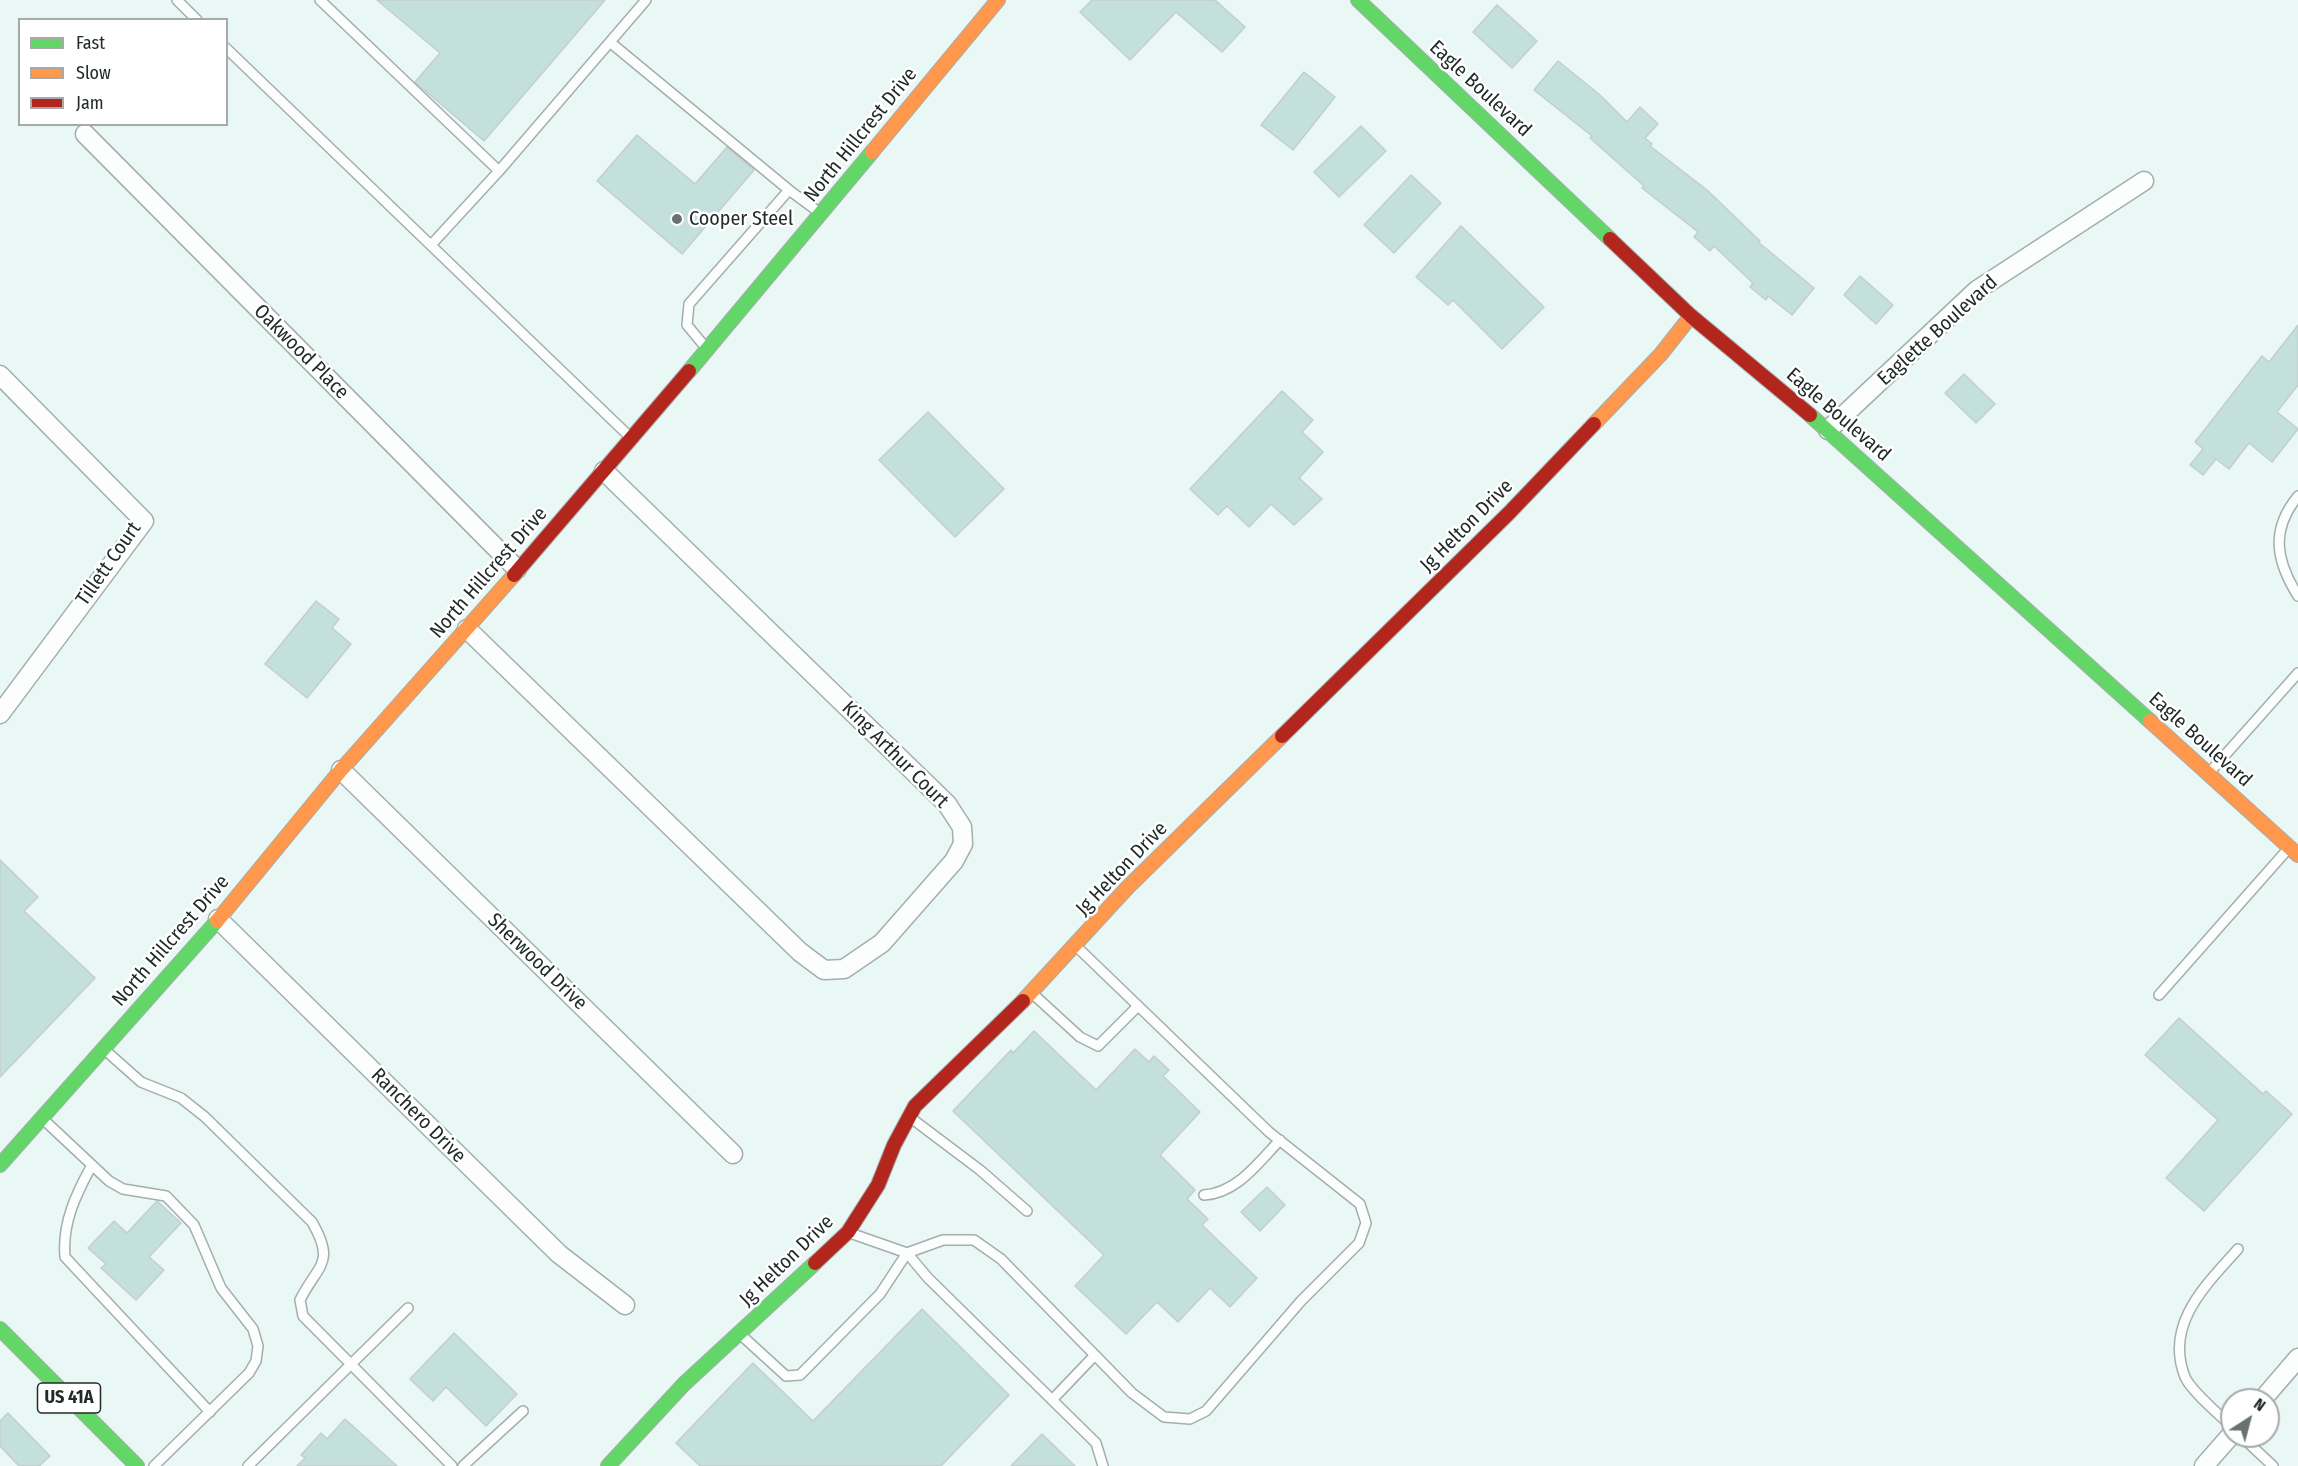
<!DOCTYPE html>
<style>
body{margin:0}
#map{position:relative;width:2298px;height:1466px;overflow:hidden;background:#e9f7f5;font-family:"Fira Sans Condensed",sans-serif}
canvas{display:block}
.legend{position:absolute;left:18px;top:18px;width:210px;height:108px;box-sizing:border-box;background:#fff;border:2px solid #a6aaaa;margin:0;padding:8px 10px;list-style:none;font-size:18px;color:#212b2a}
.legend li{display:flex;align-items:center;gap:12px;height:30px}
.legend b{width:30px;border:2px solid #a6aaaa}
.north{position:absolute;left:2220px;top:1388px;width:60px;height:60px;box-sizing:border-box;background:#fff;border:2px solid #a6aaaa;border-radius:50%;rotate:36deg;font-size:16px;font-weight:700;line-height:24px;text-align:center;color:#212b2a}
.north::after{content:'';display:block;margin:auto;width:21px;height:27px;background:#677271;clip-path:polygon(50% 0,100% 100%,50% 72%,0 100%)}
</style>
<div id="map">
<canvas width="2298" height="1466"></canvas>
<ul class="legend">
<li><b style="height:8px;background:#63d668"></b>Fast</li>
<li><b style="height:8px;background:#ff974d"></b>Slow</li>
<li><b style="height:8px;background:#b3261e"></b>Jam</li>
</ul>
<div class="north">N</div>
</div>
<script>
const ctx = document.querySelector('canvas').getContext('2d');
ctx.lineJoin = 'round';
function fill(path, color) {
  ctx.fillStyle = color;
  ctx.fill(path, 'evenodd');
}
function strokePath(path, color, width, dash) {
  ctx.strokeStyle = color;
  ctx.lineWidth = width;
  ctx.lineCap = dash ? 'butt' : 'round';
  ctx.setLineDash(dash || []);
  ctx.stroke(path);
}
function drawText(font, color, halo, rows, align = 'center') {
  ctx.font = font + ' "Fira Sans Condensed",sans-serif';
  ctx.lineWidth = 5;
  ctx.setLineDash([]);
  ctx.textBaseline = 'middle';
  ctx.strokeStyle = halo;
  ctx.fillStyle = color;
  for (const [text, x, y, turn = 0] of rows) {
    ctx.save();
    ctx.translate(x, y);
    ctx.rotate((+turn || 0) * Math.PI / 180);
    ctx.textAlign = isNaN(turn) ? turn : align;
    if (halo) ctx.strokeText(text, 0, 0);
    ctx.fillText(text, 0, 0);
    ctx.restore();
  }
}
const building = new Path2D(`
 M377,0H605L484,141L415,82L440,53Z
 M1092,0H1215L1245,27L1222,52L1176,12L1130,60L1080,12Z
 M1497,5L1537,41L1512,68L1473,32Z
 M1558,61L1600,95L1627,122L1640,107L1658,124L1645,138L1652,144L1650,146L1707,190L1760,241L1758,242L1814,288L1792,315L1768,296L1766,300L1750,287L1753,283L1714,246L1710,251L1694,237L1698,232L1642,188L1644,186L1590,138L1592,136L1534,90Z
 M1304,72L1335,97L1293,150L1261,125Z
 M1361,126L1386,151L1339,197L1314,172Z
 M637,135L695,184L727,147L754,170L682,254L597,181Z
 M1411,175L1441,203L1394,253L1364,225Z
 M1461,226L1544,307L1502,349L1453,300L1448,305L1416,277Z
 M1860,276L1893,305L1876,324L1844,295Z
 M2298,325V385L2277,412L2298,429L2272,462L2249,443L2229,469L2216,459L2203,475L2190,465L2203,449L2195,442L2262,356L2269,362Z
 M1964,374L1995,404L1976,423L1945,393Z
 M1282,391L1313,420L1302,432L1323,452L1299,478L1322,499L1294,525L1271,504L1249,527L1227,506L1218,515L1190,489Z
 M928,412L1004,489L955,537L879,460Z
 M316,601L339,619L332,628L351,644L307,698L265,664Z
 M0,860L38,897L24,911L95,978L0,1077Z
 M2179,1018L2263,1094L2266,1091L2292,1114L2204,1211L2166,1178L2218,1120L2145,1055Z
 M1034,1031L1096,1090L1135,1049L1149,1062L1154,1056L1169,1070L1163,1076L1200,1112L1160,1155L1195,1190L1187,1199L1208,1219L1202,1225L1257,1278L1230,1307L1210,1288L1178,1322L1157,1302L1126,1334L1075,1286L1104,1255L953,1111L1011,1050L1013,1053Z
 M1267,1187L1285,1205L1260,1231L1241,1212Z
 M157,1201L181,1223L149,1257L164,1270L136,1300L101,1268L106,1264L88,1248L114,1221L127,1233Z
 M922,1309L1009,1395L941,1466H700L676,1443L753,1363L813,1421Z
 M454,1333L517,1394L486,1426L446,1387L433,1401L410,1379Z
 M8,1413L50,1456L39,1466H19L0,1446V1421Z
 M345,1419L397,1466H297L305,1458L301,1455L321,1433L327,1439Z
 M1042,1434L1075,1466H1011Z`);
const lane = new Path2D(`
 M177,0L197,20
 M320,0L499,171
 M611,43L789,190
 M226,48L630,437
 M431,245L499,171L646,0
 M706,348L687,325L689,304L789,190L820,213
 M2298,496C2270,530 2276,561 2298,596
 M2210,772L2298,673
 M1033,994L1080,1037L1098,1046L1138,1006
 M2159,995L2288,849
 M105,1050L141,1082L181,1098L205,1117L312,1222C336,1264 318,1264 300,1300L303,1316L452,1466
 M911,1118L980,1170L1027,1211
 M44,1120L109,1181L123,1189L166,1196L194,1225L221,1288L253,1329L258,1346L256,1361L249,1373L154,1466
 M92,1165C76,1194 62,1223 65,1257L210,1412
 M1204,1195C1237,1193 1258,1163 1280,1140
 M850,1233L907,1253L943,1240H974L1001,1259L1132,1393L1164,1417L1190,1419L1206,1411L1301,1301L1359,1243L1366,1223L1360,1204L1269,1132L1077,947
 M740,1334L786,1376L800,1375L880,1294L907,1253L928,1278L1096,1443L1103,1466
 M1052,1400L1095,1355
 M2232,1427C2220,1415 2191,1391 2185,1377C2164,1324 2206,1285 2238,1249
 M2241,1436L2273,1466
 M248,1466L408,1308
 M463,1466L523,1411`);
const street = new Path2D(`
 M85,134L517,569
 M0,375L144,521L0,714
 M1828,430L1977,290L2144,181
 M467,629L800,952L824,970L844,969L882,943L954,861L963,844L962,827L947,804L604,471
 M341,770L733,1154
 M218,919L559,1254L625,1305
 M2262,1400L2298,1358
 M2204,1466L2232,1434`);
const fast = new Path2D(`
 M1358,0L1610,239
 M689,371L872,152
 M1810,415L2150,721
 M0,1165L217,921
 M0,1329L137,1466
 M608,1466L684,1384L815,1263`);
const slow = new Path2D(`
 M872,152L998,0
 M1594,424L1661,354L1691,316
 M2150,721L2298,855
 M217,921L341,770L514,575
 M1023,1001L1127,888L1282,736`);
const jam = new Path2D(`
 M1610,239L1691,316L1810,415
 M514,575L689,371
 M1282,736L1509,513L1594,424
 M815,1263L848,1232L878,1185L894,1145L915,1106L1023,1001`);
const markers = [
 [677,219,6,"#677271"]
];
const shields = [
 [69,1398,63]
];
const shieldNames = [
 ["US 41A",69,1398]
];
const streetNames = [
 ["Eagle Boulevard",1480,89,43],
 ["North Hillcrest Drive",861,135,-51],
 ["Eaglette Boulevard",1938,331,-42],
 ["Oakwood Place",301,352,45],
 ["Eagle Boulevard",1838,415,41],
 ["Jg Helton Drive",1467,526,-45],
 ["Tillett Court",109,564,-55],
 ["North Hillcrest Drive",489,573,-49],
 ["Eagle Boulevard",2200,740,42],
 ["King Arthur Court",895,755,45],
 ["Jg Helton Drive",1122,869,-46],
 ["North Hillcrest Drive",171,941,-49],
 ["Sherwood Drive",537,962,44],
 ["Ranchero Drive",418,1116,45],
 ["Jg Helton Drive",787,1261,-44]
];
const poiNames = [
 ["Cooper Steel",689,219]
];
fill(building, '#c3e0dd');
strokePath(building, '#c4cecd', 1.5);
strokePath(lane, '#a3aead', 12);
strokePath(street, '#a3aead', 21);
strokePath(fast, '#a3aead', 16);
strokePath(slow, '#a3aead', 16);
strokePath(jam, '#a3aead', 16);
strokePath(lane, '#fcfefe', 9);
strokePath(street, '#fcfefe', 18);
strokePath(fast, '#63d668', 14);
strokePath(slow, '#ff974d', 14);
strokePath(jam, '#b3261e', 14);
for (const [x, y, r, color] of markers) {
  const dot = new Path2D();
  dot.arc(x, y, r, 0, 2 * Math.PI);
  ctx.fillStyle = color;
  ctx.fill(dot);
  strokePath(dot, '#fff', 2);
}
for (const [x, y, w] of shields) {
  const box = new Path2D();
  box.roundRect(x - w / 2, y - 15, w, 30, 4.5);
  ctx.fillStyle = '#fff';
  ctx.fill(box);
  strokePath(box, '#212b2a', 1.5);
}
drawText('bold 18px', '#212b2a', null, shieldNames);
drawText('20px', '#212b2a', '#fff', streetNames);
drawText('20px', '#212b2a', '#fff', poiNames, 'left');
</script>
